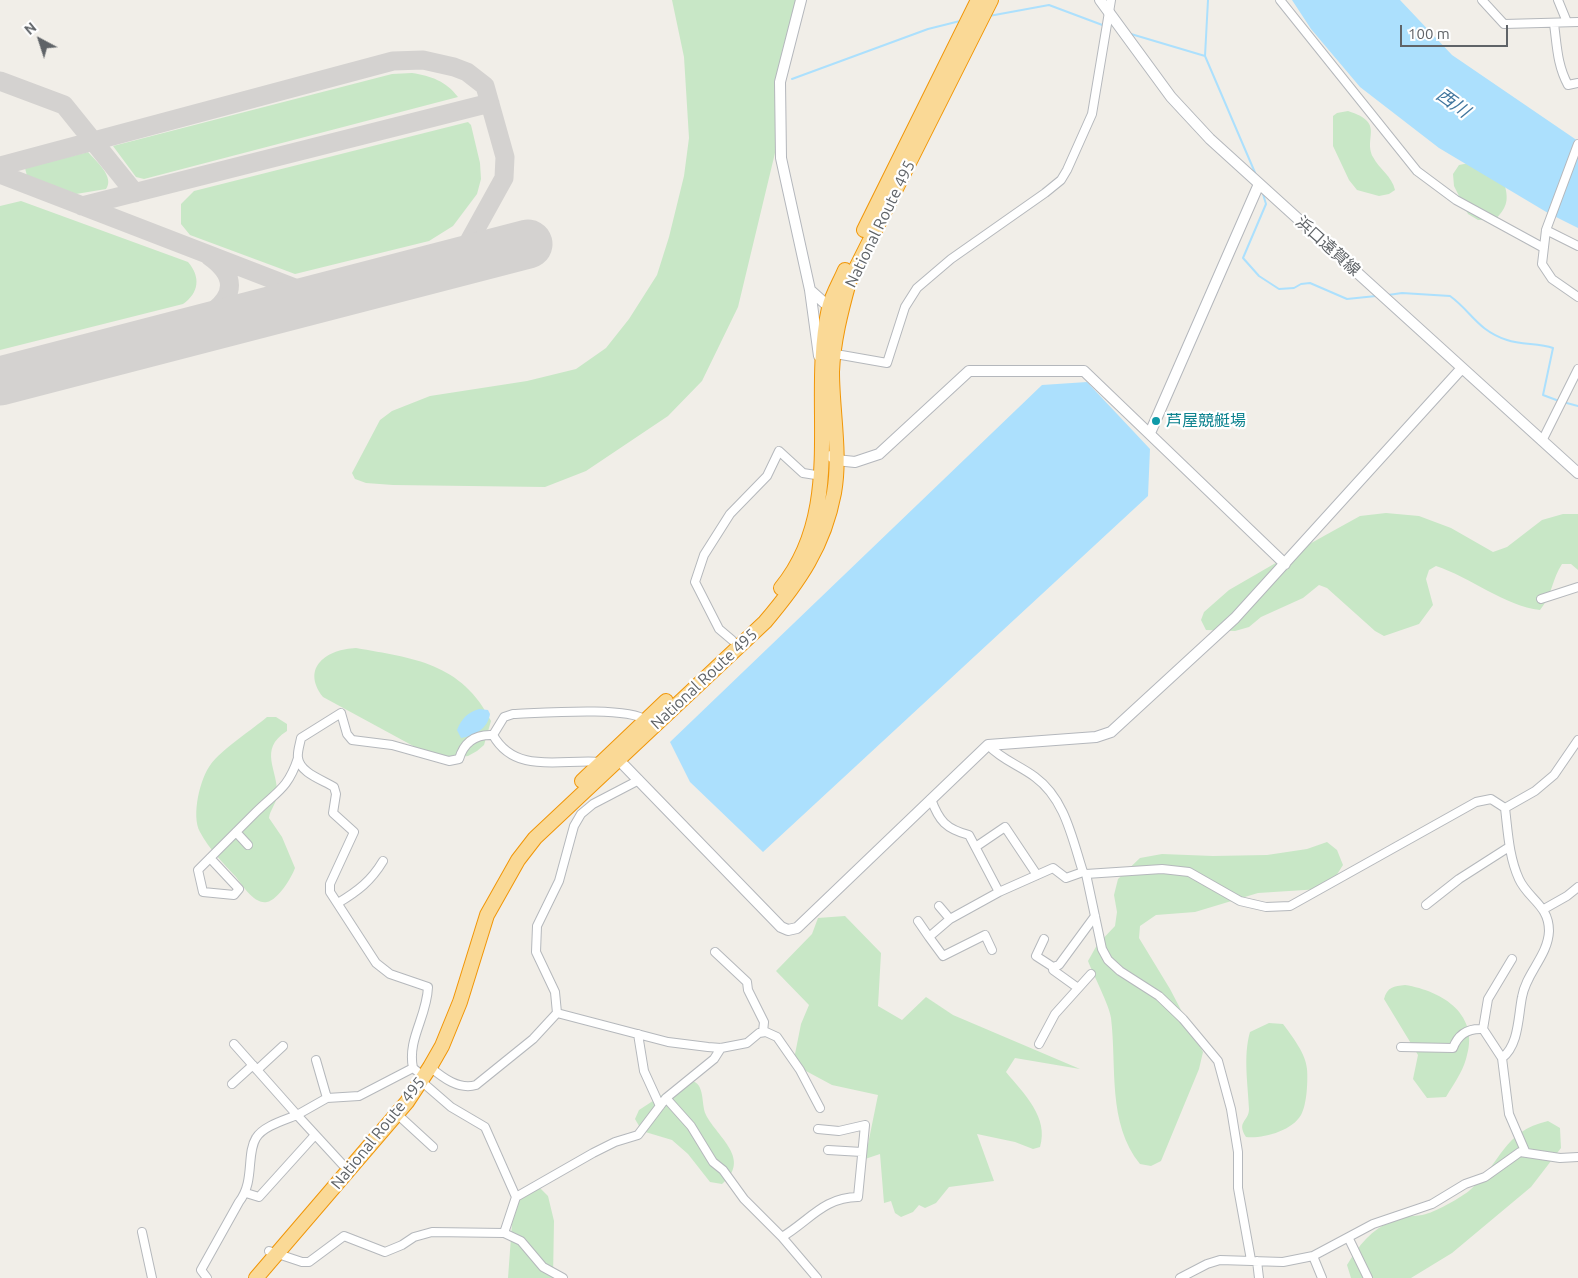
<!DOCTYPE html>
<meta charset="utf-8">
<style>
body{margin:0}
#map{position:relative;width:1578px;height:1278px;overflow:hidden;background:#f1eee8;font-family:Ubuntu,sans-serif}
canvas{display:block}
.north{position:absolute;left:15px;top:15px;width:50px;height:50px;-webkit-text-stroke:4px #fff;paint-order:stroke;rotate:320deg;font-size:14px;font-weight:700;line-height:20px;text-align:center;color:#5f6367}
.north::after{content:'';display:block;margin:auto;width:18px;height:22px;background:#5f6367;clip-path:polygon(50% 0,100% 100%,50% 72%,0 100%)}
.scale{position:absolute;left:1400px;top:25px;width:108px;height:22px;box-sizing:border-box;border:2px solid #5f6367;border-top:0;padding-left:6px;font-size:15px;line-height:18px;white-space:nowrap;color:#5f6367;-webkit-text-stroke:4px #fff;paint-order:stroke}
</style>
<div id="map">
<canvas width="1578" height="1278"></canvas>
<div class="north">N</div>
<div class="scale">100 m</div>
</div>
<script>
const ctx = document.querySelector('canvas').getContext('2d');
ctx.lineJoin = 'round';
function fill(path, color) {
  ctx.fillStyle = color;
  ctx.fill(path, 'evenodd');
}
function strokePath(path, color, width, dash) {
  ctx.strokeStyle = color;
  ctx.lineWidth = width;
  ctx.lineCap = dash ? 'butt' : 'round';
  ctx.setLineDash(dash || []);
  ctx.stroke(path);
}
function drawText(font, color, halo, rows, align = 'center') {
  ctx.font = font + ' Ubuntu,"Noto Sans JP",sans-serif';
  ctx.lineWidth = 4.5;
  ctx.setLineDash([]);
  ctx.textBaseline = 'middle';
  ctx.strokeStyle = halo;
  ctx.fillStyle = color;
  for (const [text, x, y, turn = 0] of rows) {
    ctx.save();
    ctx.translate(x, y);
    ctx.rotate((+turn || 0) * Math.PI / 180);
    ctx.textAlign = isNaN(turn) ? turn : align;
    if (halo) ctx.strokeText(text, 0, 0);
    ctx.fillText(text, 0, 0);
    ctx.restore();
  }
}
const green = new Path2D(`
 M672,0H797L782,51L775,103V153L738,307L702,381L668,416L586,471L545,487L393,485L366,483L355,479L352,473L380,420L392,411L430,396L527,381L576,369L606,348L629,319L657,275L669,237L684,176L689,138L684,57Z
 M412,73C431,76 446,81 458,97L144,179L136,177L113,146L392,74Z
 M1348,111C1386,123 1363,137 1373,157C1379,169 1392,176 1395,190L1389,194L1379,196L1357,190L1349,180L1333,146V116L1337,113Z
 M468,122L471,125L480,163L481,179L477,194L453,226L429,241L295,274L190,235L181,224V204L194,191Z
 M88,152C96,161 115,177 106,189L76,194L27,176L25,168Z
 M1469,163L1505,186C1509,202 1506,208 1495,220H1478L1468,214L1454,186L1453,174L1459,165Z
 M21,201L188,262C201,277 199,293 183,304L0,350V206Z
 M1386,513L1419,516L1451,528L1493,552L1507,547L1542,520L1563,514H1578V570L1571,564H1562C1552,579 1552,596 1540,610C1505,606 1470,577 1436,566L1429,570L1426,579L1433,605L1419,624L1384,636L1375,631L1327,588L1319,585L1303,598L1261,617L1249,627L1235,631L1206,630L1201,620L1204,612L1229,590L1286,557L1360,516Z
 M356,648C413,658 462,663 491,721L484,745L477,751L468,756L439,760L323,697C300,667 328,649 356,648Z
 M267,717H276L287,724V731C257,750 279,770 277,796C276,804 270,810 269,818L282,837L295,868C292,877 278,900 267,902C255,905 242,885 236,877C223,863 209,849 200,832C191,816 200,778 211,764C220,751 254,728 267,717Z
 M1327,842L1337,850L1343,865L1336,876L1320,889L1258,893L1195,912L1156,915L1140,926L1139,938L1170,989L1203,1052L1199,1069L1161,1161L1151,1166L1140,1164C1107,1123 1117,1067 1111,1018C1110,1007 1093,974 1088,961L1097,945L1115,926L1117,912L1114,895L1118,879L1140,858L1162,854L1213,856L1267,855L1307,849Z
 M845,916L881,953L878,1006L902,1020L926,997L953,1015L1080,1069L1015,1058L1006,1072C1024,1094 1049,1117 1040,1147L1033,1149L1015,1142L977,1134L994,1181L949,1187L936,1203L925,1208L919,1205L913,1212L901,1217L895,1213L891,1201L884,1203L880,1154L865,1159L878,1095L832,1085L793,1064L801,1024L809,1005L776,971L812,934L818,918Z
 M1405,985C1443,991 1481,1015 1466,1059C1462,1073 1453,1085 1446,1097L1427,1098L1413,1079L1418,1055L1384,999C1387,987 1394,986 1405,985Z
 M1269,1023L1283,1024C1292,1036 1306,1054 1307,1069C1308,1080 1307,1105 1301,1115C1292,1131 1262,1139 1246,1137C1236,1121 1249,1122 1249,1109C1248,1084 1243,1056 1250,1032Z
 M685,1080C707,1079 700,1102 706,1115C718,1138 752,1159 722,1184L710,1182L688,1154L672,1140L642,1131L635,1119L639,1110Z
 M1548,1121L1560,1128L1561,1148L1531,1187L1452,1253L1411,1278H1351L1347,1265C1359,1245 1371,1230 1393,1220C1403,1215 1416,1217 1426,1214C1437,1211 1462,1197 1470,1190C1501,1164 1503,1131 1548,1121Z
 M535,1183L548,1196L554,1221L553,1278H508L513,1210L522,1195Z`);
const water = new Path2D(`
 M1292,0H1400L1452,55L1578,141V228L1548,213L1439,148L1360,87L1311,29Z
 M1087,382L1150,449L1148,496L763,852L690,782L670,742L1042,385Z
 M479,709L488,710L490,714C488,728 475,736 461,738L457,730C462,718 467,713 479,709Z`);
const stream = new Path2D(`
 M1208,0L1205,56L1256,175
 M989,16L1049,5L1105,26
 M1131,34L1205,56
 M792,79L928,29L960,21
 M1263,194L1266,204L1243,258L1259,276L1279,289L1294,288L1301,284L1310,283L1347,299L1376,296
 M1388,295L1402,293L1450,296C1472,312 1477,330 1507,340C1522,345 1539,343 1553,348L1543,395L1559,401
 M1563,402L1578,406`);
const taxiway = new Path2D(`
 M0,81L64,105L135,193
 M0,166L393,61L423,60L454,67L467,72L485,86L505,157L504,178L457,263
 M0,174L321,298
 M82,206L490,103
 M152,342C184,330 268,298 209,256`);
const runway = new Path2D(`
 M0,381L528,244`);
const street = new Path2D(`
 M1280,0L1417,171L1456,200L1542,247
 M1482,0L1504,24L1578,22
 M1558,0L1567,22
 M1554,24C1557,45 1557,65 1568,85L1578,83
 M1578,144L1546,230L1542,264L1552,279L1578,297
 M1546,230L1578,246
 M830,353L887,363L905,307L917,288L951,259L1045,193L1061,180L1067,170L1092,114L1111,0
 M1542,441L1578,369
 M1541,599L1578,587
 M732,640L719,629L695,582L704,555L730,514L767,476L779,451L803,473L822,476
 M493,735L504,717L513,714C541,713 627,706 646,720
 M988,745C1002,760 1019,765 1035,777C1065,799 1072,838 1083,872L1086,874L1102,949L1108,960L1120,971L1159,996L1183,1019L1218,1061L1231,1109L1238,1152V1188L1251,1260
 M931,799C939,821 946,829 969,835L999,892L1053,868L1066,878L1083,872
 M1505,808L1535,791L1554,775L1578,740
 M236,832L248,845
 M977,846L1005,827L1037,875
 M210,858L239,889L234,895L203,892L198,870C217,851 237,831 256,812C276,792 288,789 298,758
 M1086,874L1162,869L1189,872L1240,901L1266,907L1290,906L1476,802L1491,799L1505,808C1508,833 1509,857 1519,879C1528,899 1549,905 1549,931C1548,956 1526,973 1522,997C1518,1017 1519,1045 1502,1058L1509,1114L1525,1151
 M338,903C358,891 371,881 383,861
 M1426,905L1459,879L1509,847
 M939,906L950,919
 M1544,909L1567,896L1578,887
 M918,921L929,937L950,919L999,892
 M929,937L943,956L985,935L992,950
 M1044,939L1036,956L1053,967L1059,965L1095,916
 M715,952L747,982L748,990L764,1022L763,1032
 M1053,967V970L1078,988
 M557,1013L668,1042L708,1047L721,1048L747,1043L759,1033L766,1032L777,1037L800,1070L820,1108
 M1483,1029L1488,999L1512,959
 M638,1034L644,1071L660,1106
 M234,1044L297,1115L327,1098L359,1096L413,1068
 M1039,1044L1055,1014L1091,974
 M1401,1047L1453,1048C1458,1034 1468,1028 1483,1029L1502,1058
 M316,1060L327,1098
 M430,1067C443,1078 459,1090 476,1085L533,1039L557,1013L555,992L536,952L537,926L559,881L574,826L581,814L593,804L639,780
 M257,1070L283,1046
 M418,1072L413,1068C407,1039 427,1017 428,987L390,974L376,963L330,892V884L354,832L333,813L336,794L334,787C323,780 300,773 298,758C297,752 300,744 301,738L341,713L347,734L352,740L392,745L449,761L459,759C464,742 475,734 493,735C516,776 563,758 602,762
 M421,1081L451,1107L485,1127L516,1197
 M232,1084L253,1065
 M666,1098L691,1126L713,1162L723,1170L744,1199L782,1237L817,1278
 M397,1114L433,1147
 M828,1150L862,1152
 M246,1193L259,1197L315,1135
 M142,1232L152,1278
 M504,1233L516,1197L593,1153L615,1142L638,1135L666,1098L714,1059L721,1048
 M782,1237C809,1221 824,1197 858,1197L865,1125L839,1131L818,1129
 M1349,1239L1368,1278
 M269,1251L302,1262H309L344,1236L385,1252L402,1245L414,1237L432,1232L504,1233L521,1241L543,1267L563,1278
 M1313,1256L1322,1278
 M1257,1261L1259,1278
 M207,1278L201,1270L239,1202C255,1182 246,1154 256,1138C263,1126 285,1120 297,1115L343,1165
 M1180,1278L1207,1264L1220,1260L1283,1262L1313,1256L1373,1224L1432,1204L1465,1184L1485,1177L1520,1152L1560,1158L1578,1157`);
const secondary = new Path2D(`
 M801,0L780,82L781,158L810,290L829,307
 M1100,0L1171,97L1210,139L1578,473
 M810,290L819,356
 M1150,433L1259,184
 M831,456L836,460L855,462L879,454L969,371H1084L1285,564
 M614,755L781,927L788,930L797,928L988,745L1096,737L1111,732L1235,618L1462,368`);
const highway = new Path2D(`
 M864,230L978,0
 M781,588C847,507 808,402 829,308C832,295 840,282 845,270
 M582,781L666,701
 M256,1278L407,1102L430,1067L442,1046L460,1002L487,915L518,860L535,838L765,622C799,582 824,546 834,493C841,454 832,411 832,372C833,342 841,311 849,282L991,0`);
const markers = [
 [1156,421,5,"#0f9aa8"]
];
const streetNames = [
 ["National Route 495",880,224,-64],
 ["浜口遠賀線",1328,246,42],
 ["National Route 495",704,679,-43],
 ["National Route 495",378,1133,-51]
];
const cultureNames = [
 ["芦屋競艇場",1166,421]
];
const waterNames = [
 ["西川",1453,103,36]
];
fill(green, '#c8e7c6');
fill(water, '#ace0fd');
strokePath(stream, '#ace0fd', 2);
strokePath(taxiway, '#d4d2d0', 19);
strokePath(runway, '#d4d2d0', 49);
strokePath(street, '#b5b8bc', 10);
strokePath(secondary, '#b4b7bc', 12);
strokePath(highway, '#f19607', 16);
strokePath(street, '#fff', 8);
strokePath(secondary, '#fff', 10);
strokePath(highway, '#fad996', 14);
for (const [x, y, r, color] of markers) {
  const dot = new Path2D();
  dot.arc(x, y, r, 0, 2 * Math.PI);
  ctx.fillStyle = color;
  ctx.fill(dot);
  strokePath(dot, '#fff', 2);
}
drawText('16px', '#5f6367', '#fff', streetNames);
drawText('16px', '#0d838f', '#fff', cultureNames, 'left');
drawText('italic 18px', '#41769e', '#fff', waterNames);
</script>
